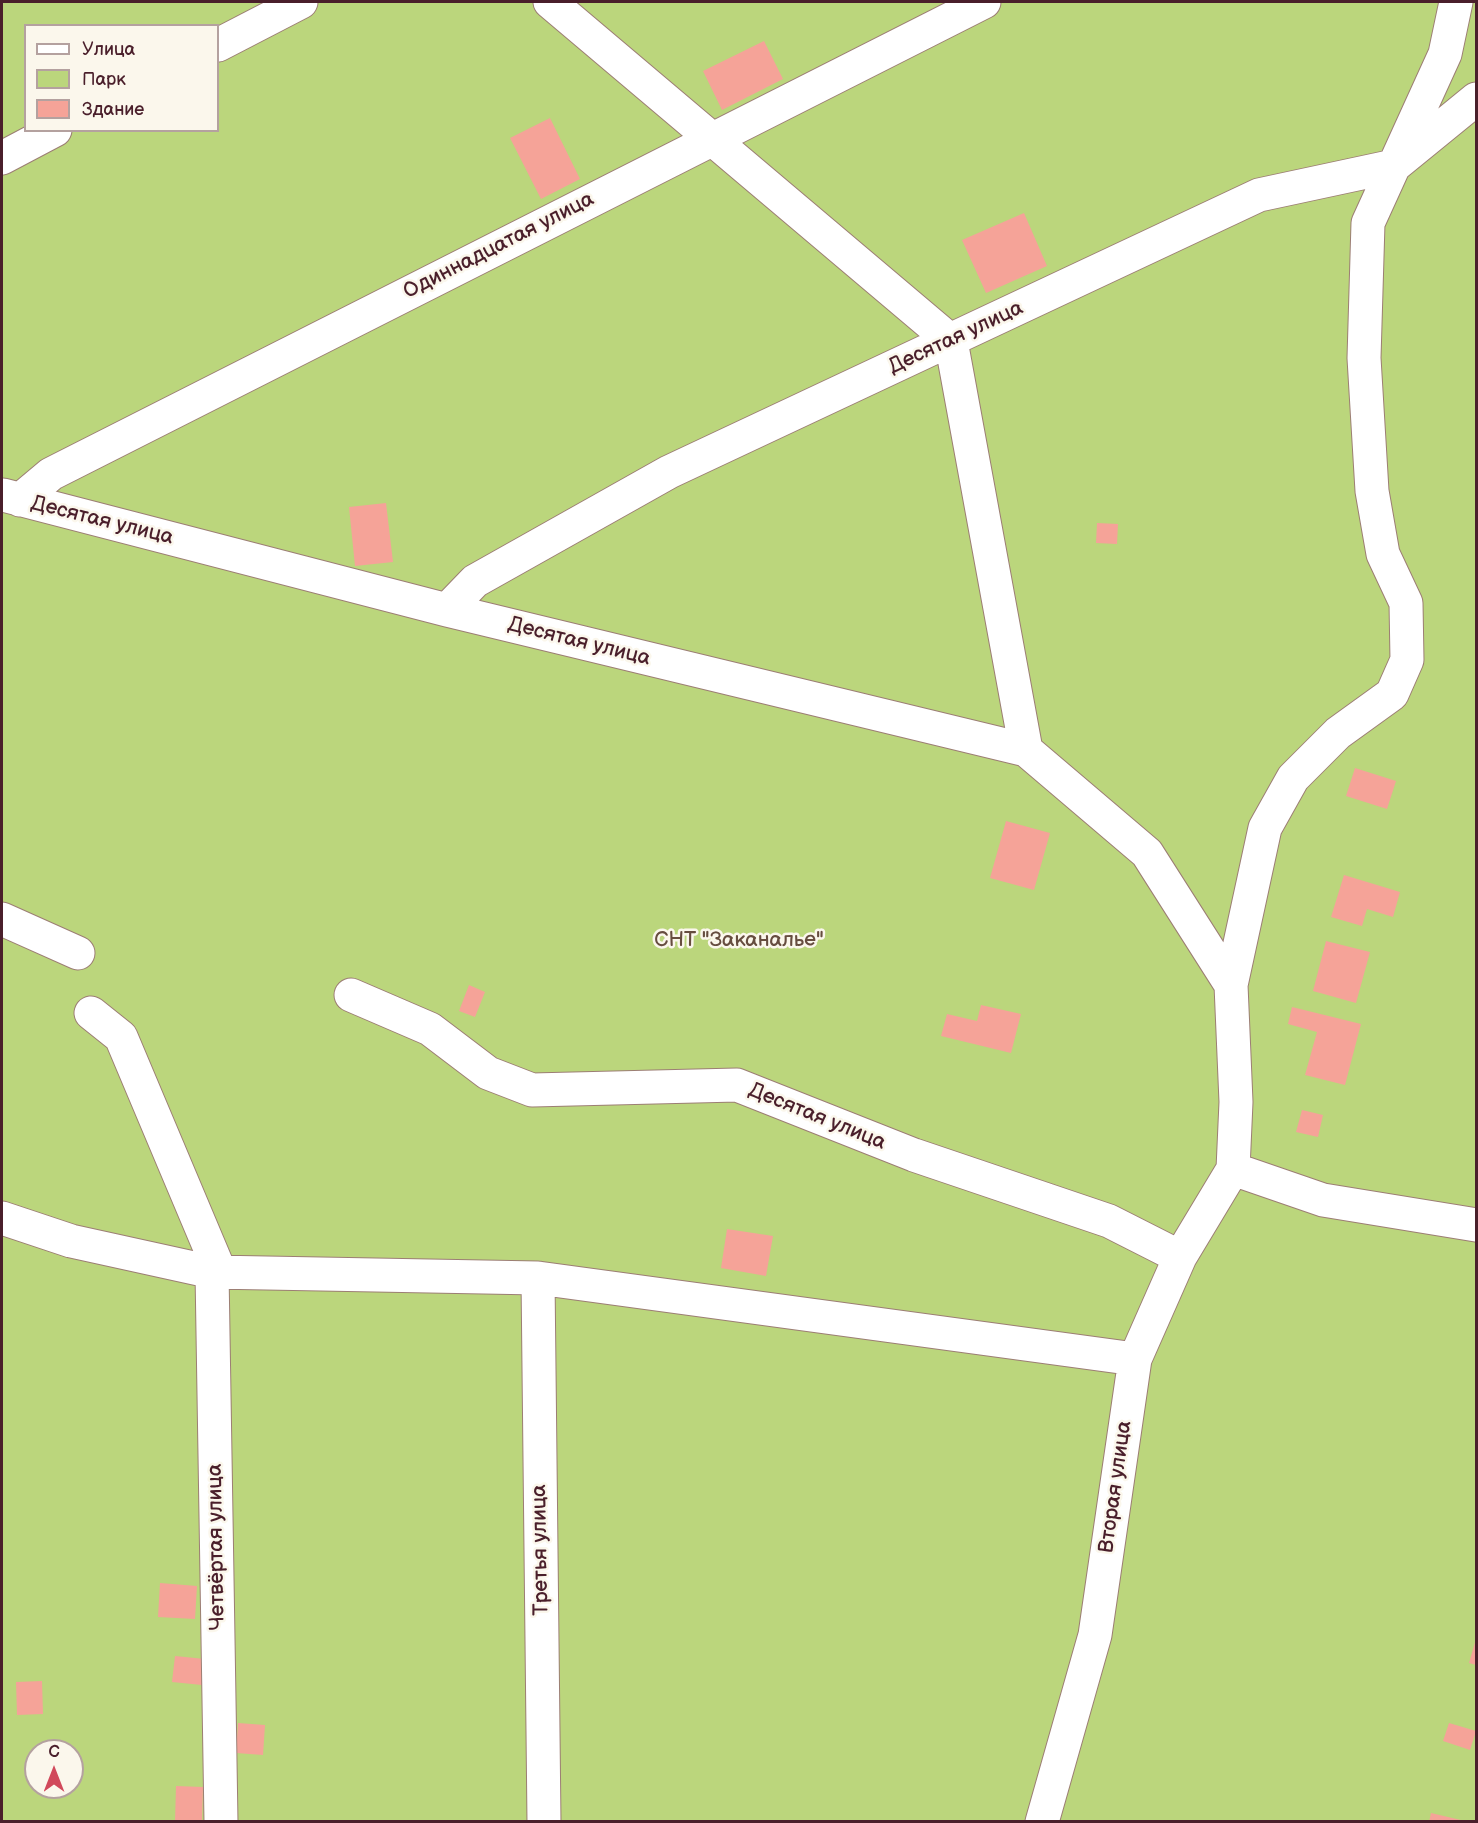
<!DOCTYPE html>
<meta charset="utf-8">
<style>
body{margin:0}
#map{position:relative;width:1478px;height:1823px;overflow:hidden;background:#eedebd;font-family:"Balsamiq Sans",sans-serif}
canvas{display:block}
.frame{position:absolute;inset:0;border:3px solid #4a1f2b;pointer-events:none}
.legend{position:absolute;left:24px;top:24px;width:195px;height:108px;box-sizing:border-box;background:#fbf7ec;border:2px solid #b4a19f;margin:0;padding:8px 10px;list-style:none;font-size:18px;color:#4a1f2b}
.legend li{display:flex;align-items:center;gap:12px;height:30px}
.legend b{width:30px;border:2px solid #b4a19f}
.north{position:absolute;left:24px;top:1739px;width:60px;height:60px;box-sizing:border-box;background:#fbf7ec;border:2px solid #b4a19f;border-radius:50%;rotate:0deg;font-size:16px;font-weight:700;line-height:24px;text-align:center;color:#4a1f2b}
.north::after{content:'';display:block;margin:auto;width:21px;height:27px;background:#d1495b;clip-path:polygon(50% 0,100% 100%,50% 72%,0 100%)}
</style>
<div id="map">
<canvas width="1478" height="1823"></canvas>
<div class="frame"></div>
<ul class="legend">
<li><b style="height:8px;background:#fff"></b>Улица</li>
<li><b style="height:16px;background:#bbd67c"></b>Парк</li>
<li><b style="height:16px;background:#f5a398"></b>Здание</li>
</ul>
<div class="north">С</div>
</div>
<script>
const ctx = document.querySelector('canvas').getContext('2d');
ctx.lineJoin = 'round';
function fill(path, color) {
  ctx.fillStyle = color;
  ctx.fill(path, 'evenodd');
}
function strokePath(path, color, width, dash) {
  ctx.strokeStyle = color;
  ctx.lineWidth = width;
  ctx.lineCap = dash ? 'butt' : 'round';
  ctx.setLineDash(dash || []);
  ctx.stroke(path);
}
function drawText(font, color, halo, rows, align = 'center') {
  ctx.font = font + ' "Balsamiq Sans",sans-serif';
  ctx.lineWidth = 5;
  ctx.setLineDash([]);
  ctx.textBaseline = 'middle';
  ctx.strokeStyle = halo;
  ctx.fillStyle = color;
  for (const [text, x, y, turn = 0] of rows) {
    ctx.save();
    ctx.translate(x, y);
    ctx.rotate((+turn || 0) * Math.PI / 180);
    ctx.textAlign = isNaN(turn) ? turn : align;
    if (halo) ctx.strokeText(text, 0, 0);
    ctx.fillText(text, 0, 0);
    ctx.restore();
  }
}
const green = new Path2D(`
 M2,2H1476V1821H2ZM26,26H218V130H26ZM36,1751H72V1787H36Z`);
const building = new Path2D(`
 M764,41L783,79L722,110L703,71Z
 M550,118L580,179L541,199L510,138Z
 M1024,213L1047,266L986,293L962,240Z
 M386,503L393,562L355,566L349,507Z
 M1097,523L1118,524L1117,544L1096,543Z
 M1355,768L1396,781L1387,809L1346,796Z
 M1006,821L1050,833L1034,890L990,878Z
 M1344,875L1400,892L1393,917L1367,909L1362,926L1331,917Z
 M1326,941L1370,952L1356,1003L1313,991Z
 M469,985L485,992L475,1017L459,1011Z
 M981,1005L1021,1014L1011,1053L941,1036L947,1014L977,1021Z
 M1292,1007L1361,1024L1345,1085L1305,1075L1317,1032L1288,1024Z
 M1302,1110L1323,1115L1318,1137L1296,1132Z
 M727,1229L773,1236L766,1276L721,1268Z
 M160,1583L197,1586L195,1619L158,1617Z
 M1476,1639V1665L1469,1663Z
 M175,1656L205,1659L202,1685L172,1682Z
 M42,1681L43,1714L17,1715L16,1682Z
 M238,1723L265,1725L263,1755L236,1753Z
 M1449,1723L1476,1731L1470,1750L1443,1741Z
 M176,1786L203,1787L202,1822H175Z
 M1431,1813L1465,1821V1822H1429Z`);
const minor = new Path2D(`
 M550,2L951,341L1026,750L1147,853L1231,985L1236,1102L1233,1169L1180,1257L1135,1359L1095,1635L1042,1822
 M218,45L301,2
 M2,158L55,130
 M3,495L447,610L1026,750
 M20,500L51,474L984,2
 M447,610L475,581L669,472L1259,195L1394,166L1476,99
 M2,919L78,953
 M1231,985L1265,828L1293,778L1338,733L1392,694L1407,660L1406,603L1383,554L1372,491L1364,358L1368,223L1445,54L1456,2
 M351,995L430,1029L488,1073L532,1090L737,1085L914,1155L1109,1221L1180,1257
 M91,1013L121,1037L220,1272
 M1233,1169L1323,1200L1476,1225
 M2,1218L71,1241L212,1272L538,1278L1135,1359
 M212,1272L221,1822
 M538,1278L544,1822`);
const streetNames = [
 ["Одиннадцатая улица",499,246,-27],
 ["Десятая улица",956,338,-25],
 ["Десятая улица",102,521,14],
 ["Десятая улица",579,642,14],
 ["Десятая улица",817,1117,22],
 ["Вторая улица",1116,1487,-82],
 ["Четвёртая улица",217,1547,-91],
 ["Третья улица",541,1550,-91]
];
const parkNames = [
 ["СНТ \"Заканалье\"",739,941]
];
fill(green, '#bbd67c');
fill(building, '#f5a398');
strokePath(minor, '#9c7e74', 35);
strokePath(minor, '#fff', 33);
drawText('21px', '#4a1f2b', '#fbf7ec', streetNames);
drawText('21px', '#664d3f', '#fbf7ec', parkNames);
</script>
